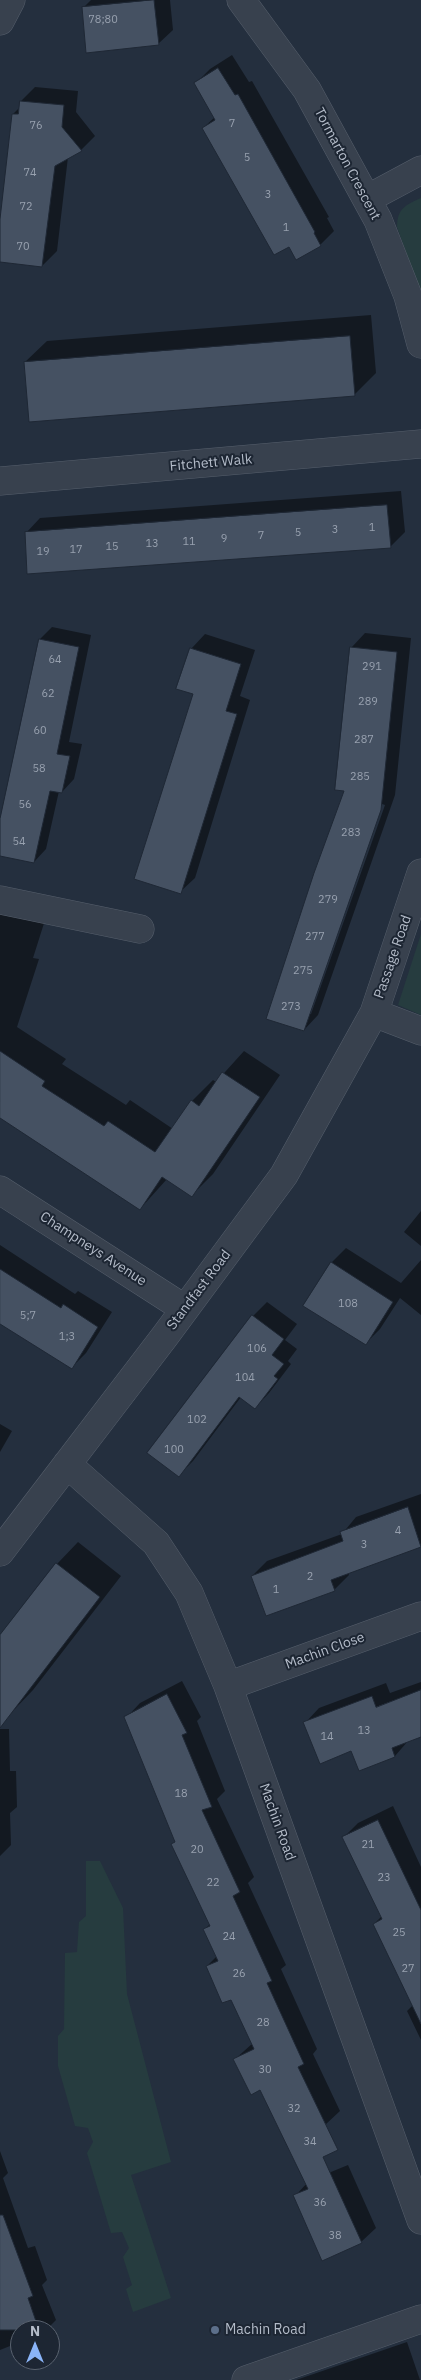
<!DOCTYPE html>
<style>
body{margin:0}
#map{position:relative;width:421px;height:2380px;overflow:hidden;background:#242f3e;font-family:"IBM Plex Sans",sans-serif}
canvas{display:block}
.north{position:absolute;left:10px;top:2320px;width:50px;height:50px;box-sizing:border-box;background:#1d2633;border:1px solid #59626f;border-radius:50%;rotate:0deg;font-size:14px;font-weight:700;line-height:20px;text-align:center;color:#b4bcc9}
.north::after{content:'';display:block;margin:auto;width:18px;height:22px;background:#8ab4f8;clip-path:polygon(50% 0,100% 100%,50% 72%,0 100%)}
</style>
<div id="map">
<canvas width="421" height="2380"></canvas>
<div class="north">N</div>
</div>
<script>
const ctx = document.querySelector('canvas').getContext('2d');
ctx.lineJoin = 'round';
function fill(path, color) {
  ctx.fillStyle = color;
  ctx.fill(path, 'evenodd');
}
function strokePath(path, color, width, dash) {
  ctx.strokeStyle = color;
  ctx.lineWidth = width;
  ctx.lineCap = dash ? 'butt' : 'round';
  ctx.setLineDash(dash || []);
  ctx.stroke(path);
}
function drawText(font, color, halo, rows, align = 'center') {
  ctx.font = font + ' "IBM Plex Sans",sans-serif';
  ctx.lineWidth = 4;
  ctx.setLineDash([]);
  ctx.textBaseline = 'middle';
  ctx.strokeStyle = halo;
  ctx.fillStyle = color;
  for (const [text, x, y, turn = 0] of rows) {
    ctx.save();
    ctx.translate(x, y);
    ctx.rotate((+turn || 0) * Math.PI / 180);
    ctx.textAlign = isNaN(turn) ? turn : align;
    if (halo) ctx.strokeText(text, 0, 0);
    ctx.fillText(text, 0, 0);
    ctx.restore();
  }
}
const green = new Path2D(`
 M421,198V295L397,227C397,209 405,205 421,198Z
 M421,934V1015L398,1005Z
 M86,1861H100L123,1908L127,1994L171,2162L131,2175L171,2298L133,2312L126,2289L132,2285L123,2257L129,2248L122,2232L111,2233L87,2153L93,2142L88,2128L75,2126L58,2066V2036L64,2029L65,1953L77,1952L79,1922L86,1916Z`);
const shadow = new Path2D(`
 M91,0H170L173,30L158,44L83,8Z
 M232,55L249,82L252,81L329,217L327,218L334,231L320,245H289L203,128L215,117L196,83L210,69Z
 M35,87L78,91L76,112L95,136L81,150L68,157L57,251L42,266L0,260V230L13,114L20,107L21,101Z
 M371,315L376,373L355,394L25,362L47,341Z
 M401,491L405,532L390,547L26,533L40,518Z
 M52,627L91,635L69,742L82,744L74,779L62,792L59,791L46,849L34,862L0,854V825L40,639Z
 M365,633L411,638L395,795L318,1015L304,1030L346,790L351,648ZM382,804L385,805L311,1014H309Z
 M205,634L255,650L240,696L250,700L195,878L180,892L194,693L191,649Z
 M0,903L46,917L33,958L39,959L17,1027L66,1059L62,1064L126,1105L130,1100L173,1129L192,1101L213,1080L216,1082L244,1051L280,1075L213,1174L192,1195L167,1179L140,1209L0,1116Z
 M421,1211V1246L404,1232Z
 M0,1245L75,1294L78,1291L112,1312L86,1353L72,1367L0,1322Z
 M346,1248L401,1283L421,1260V1315L400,1298L380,1329L365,1344L332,1262Z
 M267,1302L297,1324L285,1340L297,1349L288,1361L291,1364L269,1393L255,1408L241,1397L193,1461L178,1476L253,1316Z
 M0,1424L12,1431L0,1452Z
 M421,1494V1545L348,1572L349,1575L334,1590L252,1576L267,1561L342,1534L356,1517Z
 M78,1542L121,1576L33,1690L12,1712L0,1703V1637L57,1564Z
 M182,1681L201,1717L197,1721L225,1791L217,1799L254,1877L248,1883L286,1965L281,1969L317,2049L313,2054L340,2111L325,2125L261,2088L234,2060L253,2043L231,1998L207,1966L217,1956L205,1929L210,1924L126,1718L140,1703Z
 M421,1682V1736L408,1741L395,1756L352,1749L305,1723L319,1708L386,1683L390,1693Z
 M0,1729H9L10,1771H16L17,1807L10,1813L11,1845L0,1856Z
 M393,1806L421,1867V2040L407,2011L413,2005L374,1924L382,1916L344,1837L358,1823Z
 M0,2151L8,2173L3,2178L28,2248L35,2246L47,2280L42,2285L56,2320L46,2330H20V2342L0,2350Z
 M348,2165L376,2228L361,2242L295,2196L309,2181Z
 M407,2342L420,2380H296Z`);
const building = new Path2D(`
 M154,0L159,45L86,53L82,7Z
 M218,68L235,95L238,94L315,232L314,233L321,246L296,260L289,247L274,255L202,128L215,120L194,83Z
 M20,101L64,105L62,127L82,151L55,166L42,267L0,262V219L12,114H18Z
 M350,336L355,396L29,422L24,362Z
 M387,505L391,548L27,574L25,532Z
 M39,639L79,647L57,754L70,756L62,793L50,791L34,863L0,856V819Z
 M350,647L397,652L381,810L304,1031L266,1019L314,873L344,791L335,790Z
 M190,648L241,664L226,711L237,714L181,894L134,879L193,694L176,689Z
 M0,1051L45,1081L42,1086L70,1104L104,1126L108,1121L155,1152L191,1100L199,1106L222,1072L260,1097L192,1197L162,1177L140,1210L0,1118Z
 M331,1262L393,1302L366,1345L303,1306Z
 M0,1269L61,1308L63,1304L98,1327L72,1369L0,1324Z
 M252,1315L284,1339L272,1355L284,1364L274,1376L278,1379L255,1409L239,1397L179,1477L147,1453Z
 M408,1507L421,1547L331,1580L335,1591L266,1616L251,1576L343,1541L340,1532Z
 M56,1563L100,1597L0,1728V1635Z
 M421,1690V1737L392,1748L395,1757L359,1771L351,1751L320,1764L303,1722L372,1696L376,1707Z
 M167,1694L187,1733L182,1735L212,1807L202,1810L240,1892L233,1896L272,1981L267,1983L304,2064L298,2067L338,2150L323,2157L362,2243L322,2261L293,2195L308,2189L260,2090L251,2095L233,2059L254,2049L231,2000L222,2003L206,1966L218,1961L203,1929L210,1926L171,1844L175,1842L124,1717Z
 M378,1820L421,1910V2024L373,1924L382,1919L342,1837Z
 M0,2215H3L33,2296L28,2298L39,2330H0Z`);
const minor = new Path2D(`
 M241,0L307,90L378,220L408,296L421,344
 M0,21L11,0
 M367,199L421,170
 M0,481L421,444
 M0,900L140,929
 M374,1013L421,1031
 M0,1190L185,1309
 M67,1464L156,1543L189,1593L228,1686L421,2220
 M0,1552L165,1336L284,1175L374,1013L421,873
 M228,1686L421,1616
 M246,2380L421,2319`);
const markers = [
 [215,2330,5,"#5c6f8a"]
];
const numberNames = [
 ["78;80",103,20],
 ["7",232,124],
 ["76",36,126],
 ["5",247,158],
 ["74",30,173],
 ["3",268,195],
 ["72",26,207],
 ["1",286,228],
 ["70",23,247],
 ["1",372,528],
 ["3",335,530],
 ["5",298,533],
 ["7",261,536],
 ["9",224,539],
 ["11",189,542],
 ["13",152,544],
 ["15",112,547],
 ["17",76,550],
 ["19",43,552],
 ["64",55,660],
 ["291",372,667],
 ["62",48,694],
 ["289",368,702],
 ["60",40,731],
 ["287",364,740],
 ["58",39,769],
 ["285",360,777],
 ["56",25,805],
 ["283",351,833],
 ["54",19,842],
 ["279",328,900],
 ["277",315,937],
 ["275",303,971],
 ["273",291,1007],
 ["108",348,1304],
 ["5;7",28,1316],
 ["1;3",67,1337],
 ["106",257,1349],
 ["104",245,1378],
 ["102",197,1420],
 ["100",174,1450],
 ["4",398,1531],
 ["3",364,1545],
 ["2",310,1577],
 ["1",276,1590],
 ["13",364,1731],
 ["14",327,1737],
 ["18",181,1794],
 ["21",368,1845],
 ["20",197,1850],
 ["23",384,1878],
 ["22",213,1883],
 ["25",399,1933],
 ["24",229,1937],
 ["27",408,1969],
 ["26",239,1974],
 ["28",263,2023],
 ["30",265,2070],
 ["32",294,2109],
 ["34",310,2142],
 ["36",320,2203],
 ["38",335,2236]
];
const streetNames = [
 ["Tormarton Crescent",347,164,62],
 ["Fitchett Walk",211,463,-5],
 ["Passage Road",393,957,-71],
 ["Champneys Avenue",93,1249,33],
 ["Standfast Road",199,1290,-53],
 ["Machin Close",325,1651,-20],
 ["Machin Road",277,1822,70]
];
const poiNames = [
 ["Machin Road",225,2330]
];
fill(green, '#263c3f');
fill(shadow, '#0007');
fill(building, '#455162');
strokePath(building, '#1f2835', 1);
strokePath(minor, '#565f6c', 29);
strokePath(minor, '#38414e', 28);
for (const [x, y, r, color] of markers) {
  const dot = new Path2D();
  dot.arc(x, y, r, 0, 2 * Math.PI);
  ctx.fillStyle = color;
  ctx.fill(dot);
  strokePath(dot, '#1d2633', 2);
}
drawText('11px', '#98a1af', null, numberNames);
drawText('14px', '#b4bcc9', '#1d2633', streetNames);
drawText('14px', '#b4bcc9', '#1d2633', poiNames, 'left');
</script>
